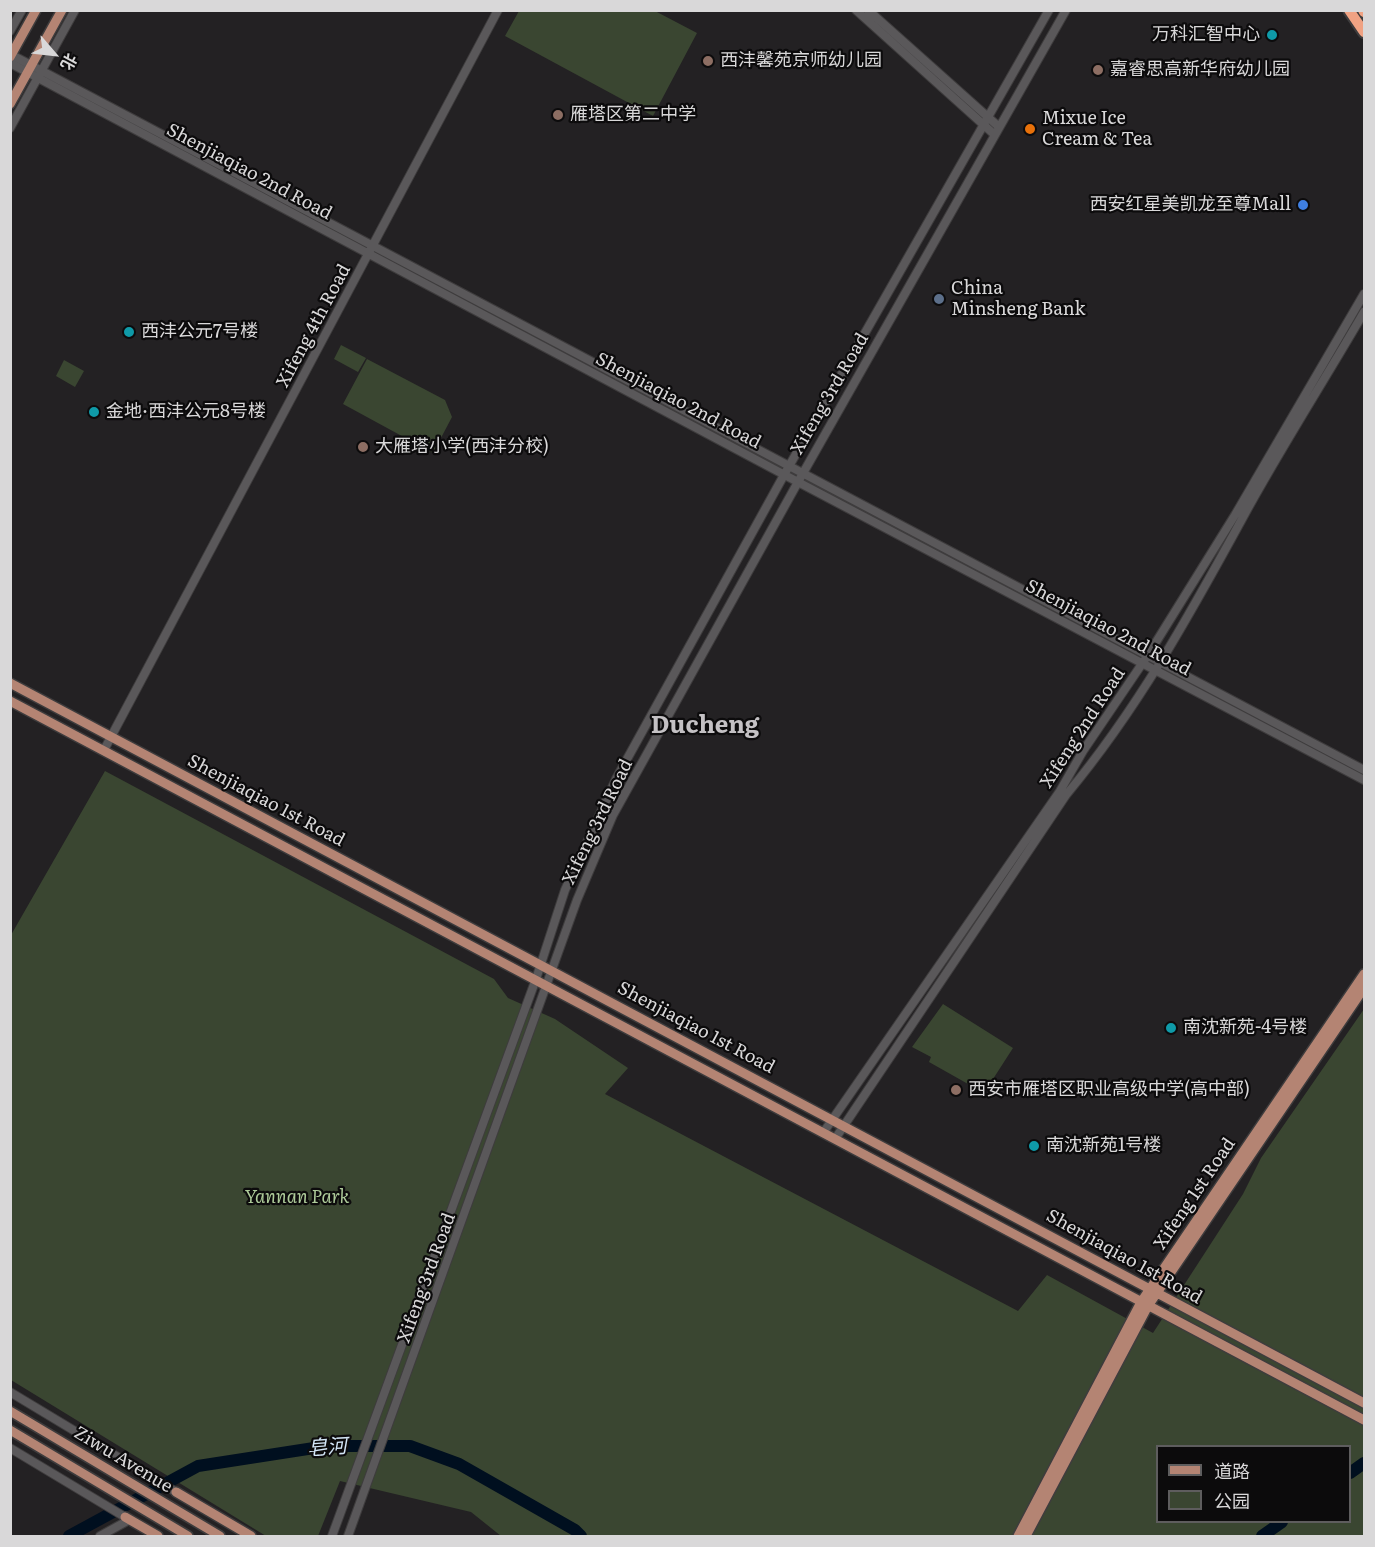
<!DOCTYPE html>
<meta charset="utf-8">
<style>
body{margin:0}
#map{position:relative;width:1375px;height:1547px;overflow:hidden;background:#232123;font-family:Literata,"Noto Sans SC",serif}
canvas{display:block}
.frame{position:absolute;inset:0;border:12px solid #d9d8d9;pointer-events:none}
.legend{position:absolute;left:1156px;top:1445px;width:195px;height:78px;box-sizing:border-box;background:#0c0b0c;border:2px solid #5e5d5e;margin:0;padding:8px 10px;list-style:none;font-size:18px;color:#d9d8d9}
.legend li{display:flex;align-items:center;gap:12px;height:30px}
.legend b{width:30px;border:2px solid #5e5d5e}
.north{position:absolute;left:24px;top:24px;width:60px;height:60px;-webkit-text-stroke:4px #0c0b0c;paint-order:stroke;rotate:118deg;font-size:16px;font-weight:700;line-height:24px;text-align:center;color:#d9d8d9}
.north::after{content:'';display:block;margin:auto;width:21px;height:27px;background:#d9d8d9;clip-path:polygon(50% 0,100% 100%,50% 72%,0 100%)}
</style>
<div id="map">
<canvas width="1375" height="1547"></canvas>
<div class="frame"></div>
<ul class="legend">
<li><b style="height:8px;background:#b48473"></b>道路</li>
<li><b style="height:16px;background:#3a4631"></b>公园</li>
</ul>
<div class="north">北</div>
</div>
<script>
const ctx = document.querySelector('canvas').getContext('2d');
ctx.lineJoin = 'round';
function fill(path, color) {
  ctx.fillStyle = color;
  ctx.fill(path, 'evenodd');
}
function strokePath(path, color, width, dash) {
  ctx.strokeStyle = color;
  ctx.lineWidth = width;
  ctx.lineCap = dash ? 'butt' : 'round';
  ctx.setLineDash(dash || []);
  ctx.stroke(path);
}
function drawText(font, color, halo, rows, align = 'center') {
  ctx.font = font + ' Literata,"Noto Sans SC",serif';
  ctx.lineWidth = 4.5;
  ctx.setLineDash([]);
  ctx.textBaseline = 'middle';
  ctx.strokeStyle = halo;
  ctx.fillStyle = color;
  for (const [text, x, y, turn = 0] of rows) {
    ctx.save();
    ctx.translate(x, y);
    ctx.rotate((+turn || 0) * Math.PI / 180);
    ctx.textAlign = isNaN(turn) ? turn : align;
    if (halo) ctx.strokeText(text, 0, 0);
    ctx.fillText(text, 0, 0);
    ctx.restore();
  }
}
const green = new Path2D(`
 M519,11H655L697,33L653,116L505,36Z
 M341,345L366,358L358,372L334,359Z
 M367,359L445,400L452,417L433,453L343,404Z
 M64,360L84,371L75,387L56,376Z
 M105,771L494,979L508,998L555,1019L628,1068L605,1094L1018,1311L1047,1275L1153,1333L1243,1194L1261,1158L1364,1009V1536H501L471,1512L340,1481L318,1536H266L11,1380V935ZM1158,1446H1350V1522H1158Z
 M943,1004L1013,1048L984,1093L929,1062L931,1057L912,1047Z`);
const river = new Path2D(`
 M1350,1473L1364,1463
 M69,1536L198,1466L327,1446H410L459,1464L575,1530L581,1536
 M1262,1536L1282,1522`);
const minor = new Path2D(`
 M856,10L995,135
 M868,10L999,127
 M10,31L22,10
 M10,54L1364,770
 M10,63L798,482L1364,780
 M10,128L75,10
 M104,750L498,10
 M823,1133L1060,791L1083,751L1148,655L1235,515L1364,294
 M835,1139L1066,795C1137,710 1189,616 1242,519C1280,449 1324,381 1364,312
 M10,1392L176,1492
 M10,1448L125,1517
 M100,1536L129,1520
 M332,1536L536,979L565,890L616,779L784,475L1049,10
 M348,1536L577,900L613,815L798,482L1066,10`);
const major = new Path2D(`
 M10,57L36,10
 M10,104L62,10
 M10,683L1364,1403
 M10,701L1364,1420
 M10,1411L220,1536
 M10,1430L188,1536
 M176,1492L251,1536
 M125,1517L158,1536
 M1018,1536L1141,1302L1364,974
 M1026,1536L1148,1306L1364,988`);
const highway = new Path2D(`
 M1349,10L1364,32
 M1363,10L1364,12`);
const markers = [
 [1272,35,6,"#0f9aa8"],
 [708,61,6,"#8d6e63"],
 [1098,70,6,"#8d6e63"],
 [558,115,6,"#8d6e63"],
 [1030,129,6,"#e8710a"],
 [1303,205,6,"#3f7fe0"],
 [939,299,6,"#5c6f8a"],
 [129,332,6,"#0f9aa8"],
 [94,412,6,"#0f9aa8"],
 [363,447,6,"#8d6e63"],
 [1171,1028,6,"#0f9aa8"],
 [956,1090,6,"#8d6e63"],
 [1034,1146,6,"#0f9aa8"]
];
const poiNames = [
 ["万科汇智中心",1260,35,"right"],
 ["西沣馨苑京师幼儿园",720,61],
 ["嘉睿思高新华府幼儿园",1110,70],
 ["雁塔区第二中学",570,115],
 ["Mixue Ice",1042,119],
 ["Cream & Tea",1042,140],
 ["西安红星美凯龙至尊Mall",1291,205,"right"],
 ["China",951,289],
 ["Minsheng Bank",951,310],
 ["西沣公元7号楼",141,332],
 ["金地·西沣公元8号楼",106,412],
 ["大雁塔小学(西沣分校)",375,447],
 ["南沈新苑-4号楼",1183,1028],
 ["西安市雁塔区职业高级中学(高中部)",968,1090],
 ["南沈新苑1号楼",1046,1146]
];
const streetNames = [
 ["Shenjiaqiao 2nd Road",249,172,28],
 ["Xifeng 4th Road",314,326,-62],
 ["Xifeng 3rd Road",830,394,-60],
 ["Shenjiaqiao 2nd Road",678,401,28],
 ["Shenjiaqiao 2nd Road",1108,628,28],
 ["Xifeng 2nd Road",1083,728,-57],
 ["Shenjiaqiao 1st Road",266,801,28],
 ["Xifeng 3rd Road",598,822,-64],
 ["Shenjiaqiao 1st Road",696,1028,28],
 ["Xifeng 1st Road",1195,1194,-56],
 ["Shenjiaqiao 1st Road",1124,1257,29],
 ["Xifeng 3rd Road",427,1278,-70],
 ["Ziwu Avenue",123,1460,31]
];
const parkNames = [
 ["Yannan Park",297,1198]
];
const waterNames = [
 ["皂河",327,1448,-4]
];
const districtNames = [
 ["Ducheng",705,726]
];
fill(green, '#3a4631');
strokePath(river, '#000f1f', 12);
strokePath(minor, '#3e3c3d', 10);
strokePath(major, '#3e3c3d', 12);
strokePath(highway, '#3e3c3d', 14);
strokePath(minor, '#5a585a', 8);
strokePath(major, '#b48473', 9);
strokePath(highway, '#f0a283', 10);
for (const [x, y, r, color] of markers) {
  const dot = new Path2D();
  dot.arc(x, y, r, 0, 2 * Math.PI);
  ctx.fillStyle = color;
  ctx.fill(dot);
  strokePath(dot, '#0c0b0c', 2);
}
drawText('18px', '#d9d8d9', '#0c0b0c', poiNames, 'left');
drawText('18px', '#d9d8d9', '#0c0b0c', streetNames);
drawText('italic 18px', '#aecb9a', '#0c0b0c', parkNames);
drawText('italic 20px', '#d3e5f6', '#0c0b0c', waterNames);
drawText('bold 24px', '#c4c1c4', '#0c0b0c', districtNames);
</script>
